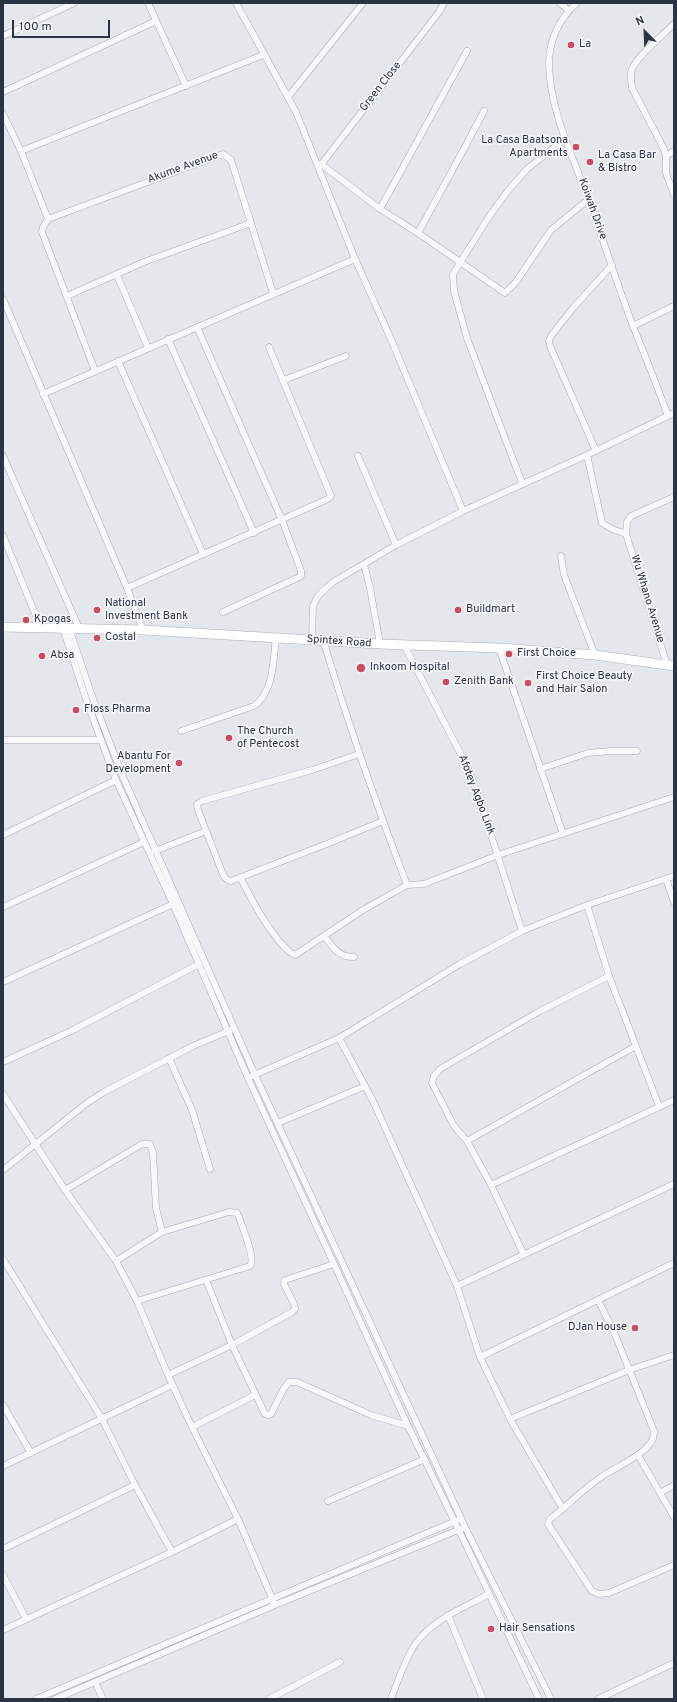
<!DOCTYPE html>
<style>
body{margin:0}
#map{position:relative;width:677px;height:1702px;overflow:hidden;background:#e4e7ec;font-family:Overpass,sans-serif}
canvas{display:block}
.frame{position:absolute;inset:0;border:4px solid #2b3445;pointer-events:none}
.north{position:absolute;left:625px;top:12px;width:40px;height:40px;-webkit-text-stroke:3px #f4f6f9;paint-order:stroke;rotate:336deg;font-size:11px;font-weight:700;line-height:16px;text-align:center;color:#2b3445}
.north::after{content:'';display:block;margin:auto;width:14px;height:18px;background:#2b3445;clip-path:polygon(50% 0,100% 100%,50% 72%,0 100%)}
.scale{position:absolute;left:12px;top:20px;width:98px;height:18px;box-sizing:border-box;border:2px solid #2b3445;border-top:0;padding-left:5px;font-size:12px;line-height:14px;white-space:nowrap;color:#2b3445;-webkit-text-stroke:3px #f4f6f9;paint-order:stroke}
</style>
<div id="map">
<canvas width="677" height="1702"></canvas>
<div class="frame"></div>
<div class="north">N</div>
<div class="scale">100 m</div>
</div>
<script>
const ctx = document.querySelector('canvas').getContext('2d');
ctx.lineJoin = 'round';
function strokePath(path, color, width, dash) {
  ctx.strokeStyle = color;
  ctx.lineWidth = width;
  ctx.lineCap = dash ? 'butt' : 'round';
  ctx.setLineDash(dash || []);
  ctx.stroke(path);
}
function drawText(font, color, halo, rows, align = 'center') {
  ctx.font = font + ' Overpass,sans-serif';
  ctx.lineWidth = 3.5;
  ctx.setLineDash([]);
  ctx.textBaseline = 'middle';
  ctx.strokeStyle = halo;
  ctx.fillStyle = color;
  for (const [text, x, y, turn = 0] of rows) {
    ctx.save();
    ctx.translate(x, y);
    ctx.rotate((+turn || 0) * Math.PI / 180);
    ctx.textAlign = isNaN(turn) ? turn : align;
    if (halo) ctx.strokeText(text, 0, 0);
    ctx.fillText(text, 0, 0);
    ctx.restore();
  }
}
const street = new Path2D(`
 M148,3L186,86
 M236,3L296,112L355,259L390,337L463,511
 M560,3L568,10
 M577,3C559,18 549,41 549,64C550,112 573,157 589,200C604,242 617,284 633,326C645,356 657,385 668,416
 M674,24C663,35 638,55 632,69C630,75 631,81 632,88L664,149L666,156V173L674,195
 M3,36L74,3
 M3,92L156,21
 M288,97L363,3
 M3,114L21,151L48,219
 M21,151L263,55
 M666,156L674,151
 M321,164L380,209L418,233L505,293L516,282L551,230L589,199
 M320,166L439,12L444,3
 M380,209L467,51
 M418,233L465,147L484,111
 M117,275L148,348
 M67,296L144,262L251,223
 M3,299L127,588L143,630
 M633,326L674,306
 M197,327L282,520L301,571V576L297,578L223,612
 M168,339L254,533
 M118,361L203,554
 M95,371L42,232L43,227L48,219L223,154L231,160L273,293
 M284,380L346,356
 M43,394L355,259
 M596,451L550,346L549,341L551,336L573,308L612,265
 M587,455L602,523L612,529L626,534
 M3,456L79,628
 M358,456L396,545
 M522,483L467,338L454,291L453,274L488,218L507,192L527,169L565,139
 M3,536L41,628
 M561,556L564,575L595,655
 M364,564L370,588L380,644
 M127,588L328,499L331,496L269,347
 M63,628L87,702L116,780L173,904L248,1078L334,1264L408,1426L467,1547L539,1699
 M69,628L93,699L123,777L255,1075L465,1527L551,1699
 M312,640L313,606L318,596L333,582L396,545L463,511L587,455L674,413
 M323,640C348,723 376,804 407,885
 M404,645L468,768L481,804L522,931
 M499,648L563,834
 M667,665L626,534L627,522L631,516L674,497
 M181,731L254,706C274,692 273,661 276,638
 M3,740H101
 M359,754L312,770L202,801L197,804L198,810L222,872C224,876 225,880 231,881L324,845L383,821
 M540,769L588,753L611,751H637
 M3,835L116,780
 M155,851L206,831
 M240,877C253,902 261,918 279,941C284,946 289,953 295,955L363,910L407,885L424,884L498,855L674,797
 M666,879L674,902
 M587,905L609,976L659,1106
 M3,907L144,842
 M324,936C334,948 338,957 354,957
 M3,982L173,904
 M339,1038L373,1101L457,1286L480,1357L510,1419L563,1509
 M169,1058L192,1110L210,1169
 M3,1062L71,1031L199,964
 M252,1076L339,1038L460,964L522,931L587,905L674,876
 M3,1094L65,1190L116,1261L137,1301L168,1375L192,1427L238,1519L275,1605
 M278,1123L365,1086
 M467,1141L636,1046
 M3,1170L87,1103L104,1092L193,1046L231,1030
 M491,1185L674,1100
 M65,1190L142,1144H150L153,1153L156,1208L162,1232
 M524,1255L491,1185L467,1141L454,1126L432,1083L434,1076L440,1069L540,1011L609,976
 M3,1259L102,1419L135,1485L172,1552
 M116,1261L162,1232L229,1212L237,1213L239,1217C242,1227 256,1258 250,1266L137,1301
 M206,1280L232,1345L265,1414L269,1415L271,1414L284,1388L289,1382H297L371,1415L408,1426
 M457,1286L674,1184
 M598,1300L614,1332L654,1431C656,1452 614,1467 600,1478C582,1490 567,1506 550,1519L548,1524L592,1591L599,1594L609,1593L674,1565
 M480,1357L674,1263
 M168,1375L232,1345L292,1312L295,1309L294,1304L284,1284L285,1280L334,1264
 M3,1405L31,1453
 M510,1419L629,1370L674,1355
 M192,1427L255,1395
 M638,1455L674,1517
 M3,1466L172,1385
 M660,1493L674,1485
 M328,1501L425,1459
 M3,1549L135,1485
 M3,1575L26,1619
 M448,1615L483,1699
 M3,1630L172,1552L238,1519
 M95,1682L103,1699
 M36,1699L458,1520
 M55,1699L275,1605L463,1528
 M269,1699L340,1662
 M391,1699C398,1681 404,1662 414,1646C431,1620 463,1608 489,1594
 M598,1699L674,1663`);
const secondary = new Path2D(`
 M3,627L143,630L380,644L499,648L595,655L674,666`);
const markers = [
 [571,45,4,"#d1495b"],
 [576,147,4,"#d1495b"],
 [590,162,4,"#d1495b"],
 [97,610,4,"#d1495b"],
 [458,610,4,"#d1495b"],
 [26,620,4,"#d1495b"],
 [97,638,4,"#d1495b"],
 [509,654,4,"#d1495b"],
 [42,656,4,"#d1495b"],
 [361,668,5,"#d1495b"],
 [446,682,4,"#d1495b"],
 [528,683,4,"#d1495b"],
 [76,710,4,"#d1495b"],
 [229,738,4,"#d1495b"],
 [179,763,4,"#d1495b"],
 [635,1328,4,"#d1495b"],
 [491,1629,4,"#d1495b"]
];
const poiNames = [
 ["La",579,45],
 ["La Casa Baatsona",568,141,"right"],
 ["Apartments",568,154,"right"],
 ["La Casa Bar",598,156],
 ["& Bistro",598,169],
 ["National",105,604],
 ["Investment Bank",105,617],
 ["Buildmart",466,610],
 ["Kpogas",34,620],
 ["Costal",105,638],
 ["First Choice",517,654],
 ["Absa",50,656],
 ["Inkoom Hospital",370,668],
 ["First Choice Beauty",536,677],
 ["and Hair Salon",536,690],
 ["Zenith Bank",454,682],
 ["Floss Pharma",84,710],
 ["The Church",237,732],
 ["of Pentecost",237,745],
 ["Abantu For",171,757,"right"],
 ["Development",171,770,"right"],
 ["DJan House",627,1328,"right"],
 ["Hair Sensations",499,1629]
];
const streetNames = [
 ["Green Close",381,87,-52],
 ["Akume Avenue",183,168,-20],
 ["Koiwah Drive",592,209,70],
 ["Wu Whano Avenue",647,599,73],
 ["Spintex Road",339,642,4],
 ["Afotey Agbo Link",476,795,69]
];
strokePath(street, '#a9aeb7', 7);
strokePath(secondary, '#a9aeb7', 10);
strokePath(street, '#f7f8fa', 6);
strokePath(secondary, '#fff', 9);
for (const [x, y, r, color] of markers) {
  const dot = new Path2D();
  dot.arc(x, y, r, 0, 2 * Math.PI);
  ctx.fillStyle = color;
  ctx.fill(dot);
  strokePath(dot, '#f4f6f9', 1.5);
}
drawText('11px', '#2b3445', '#f4f6f9', poiNames, 'left');
drawText('11px', '#2b3445', '#f4f6f9', streetNames);
</script>
